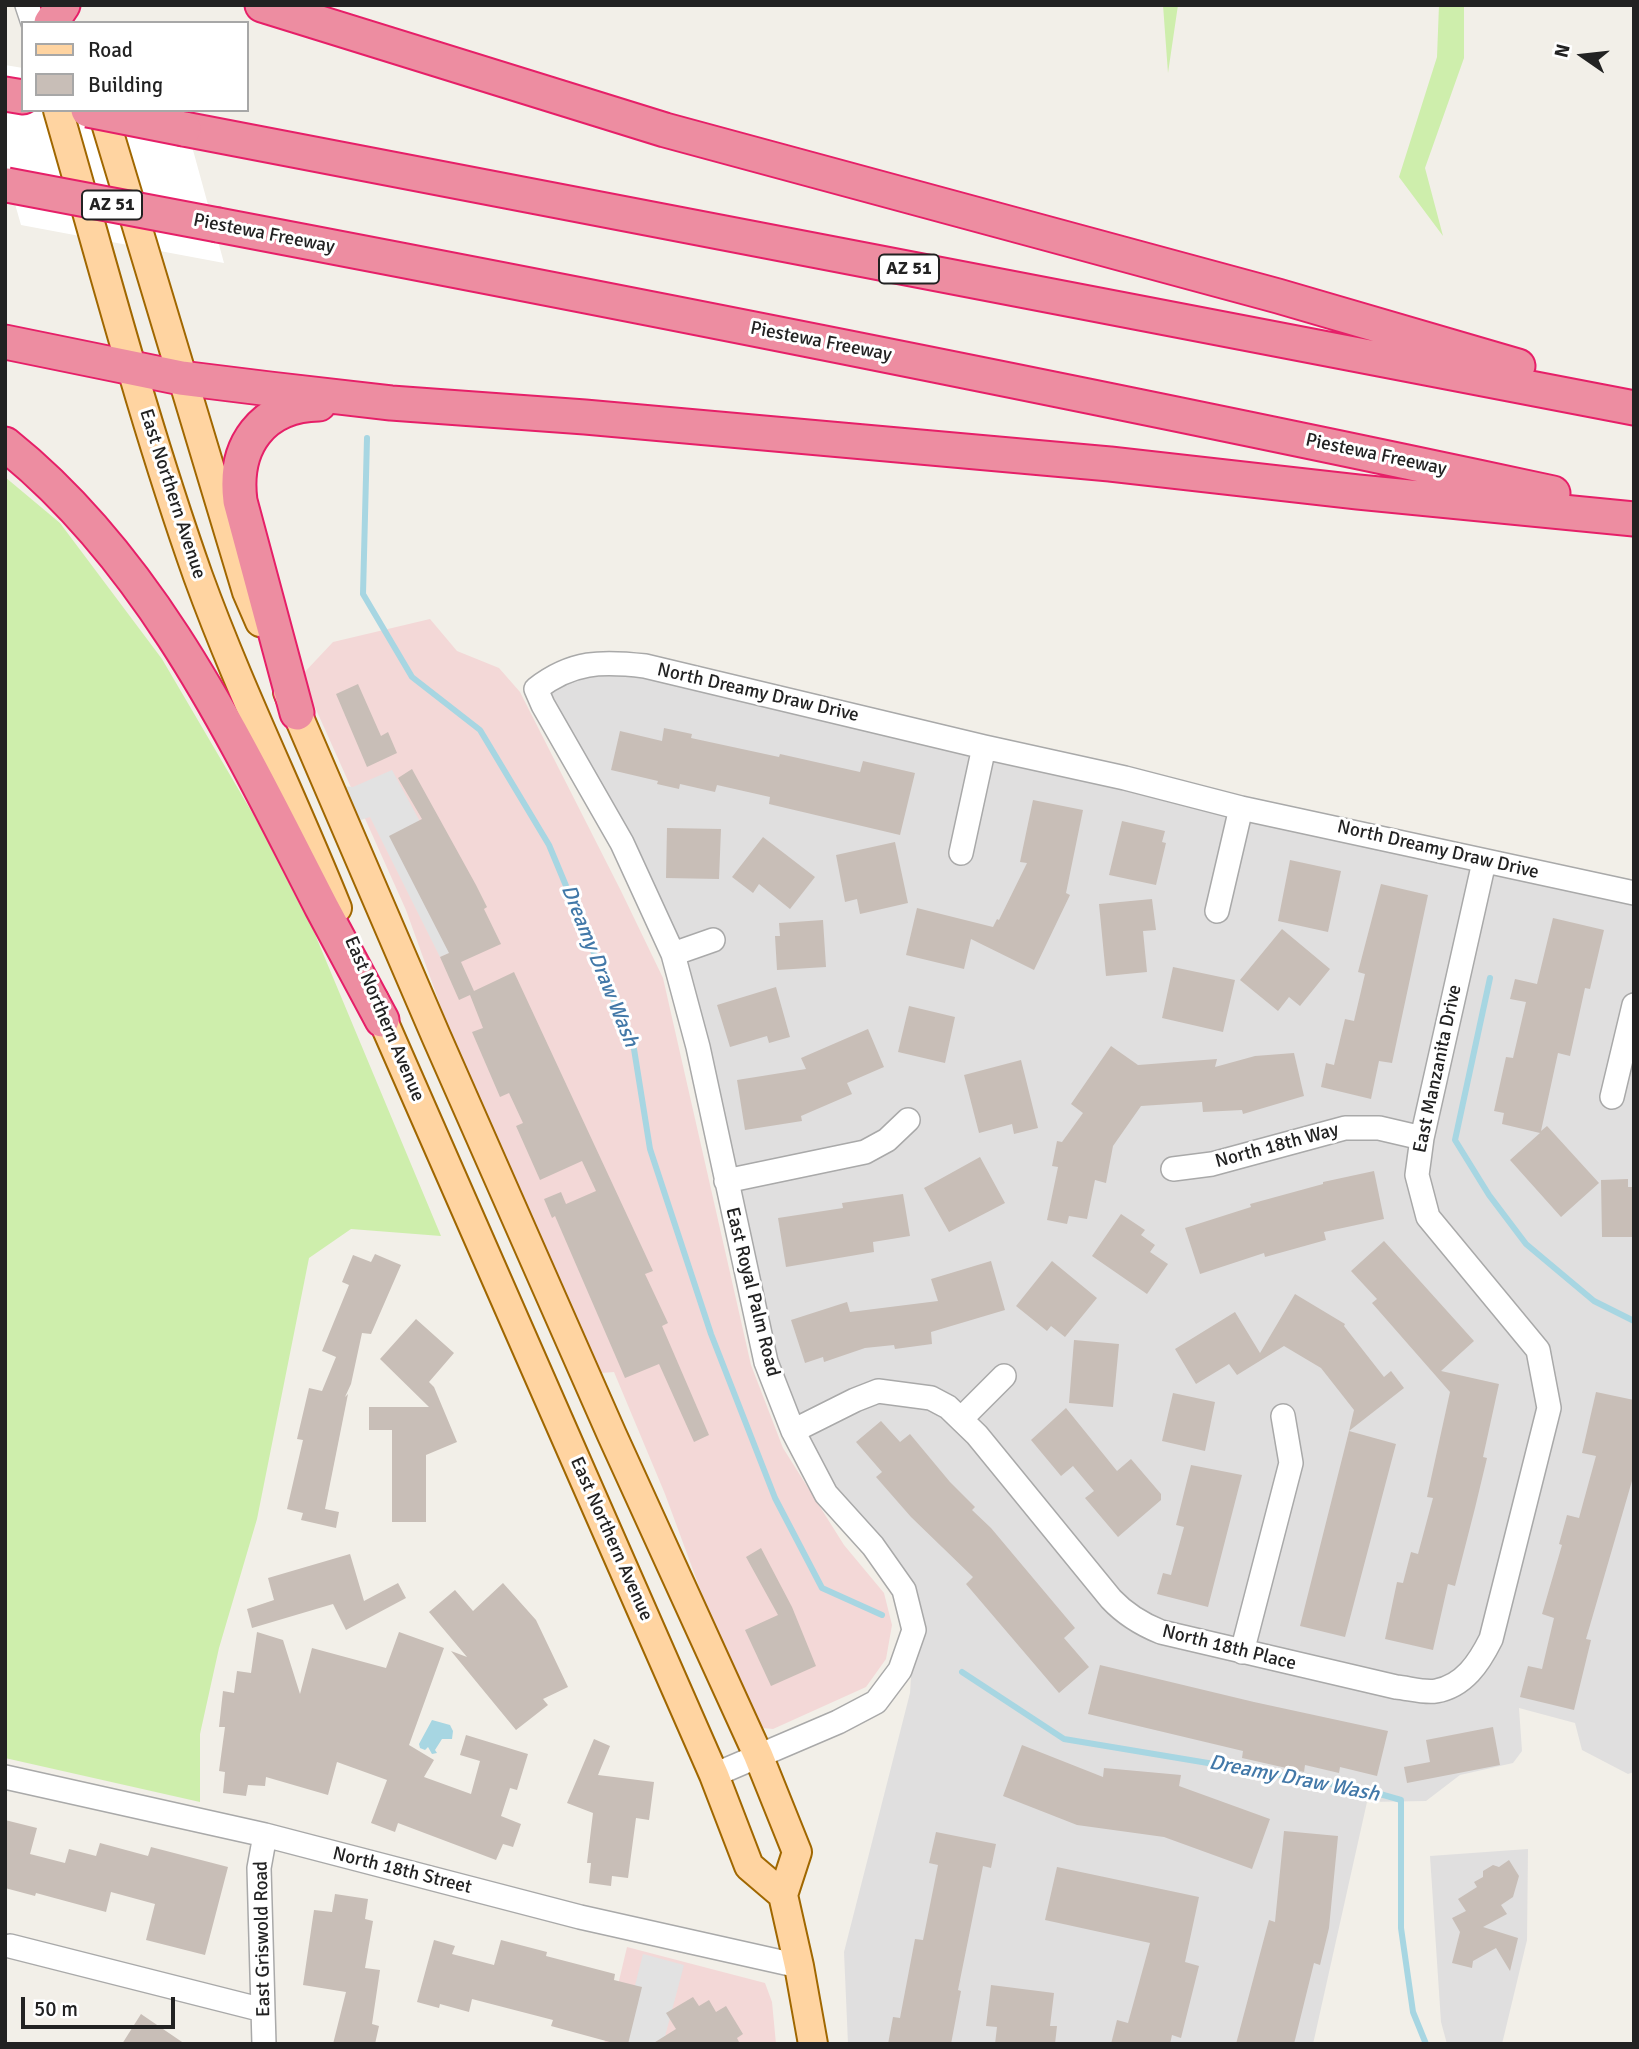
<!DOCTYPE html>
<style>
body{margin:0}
#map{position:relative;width:1639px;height:2049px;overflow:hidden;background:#f2efe8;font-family:Signika,sans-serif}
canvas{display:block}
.frame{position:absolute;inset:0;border:7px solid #222;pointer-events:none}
.legend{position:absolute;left:21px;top:21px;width:228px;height:91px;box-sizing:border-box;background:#fff;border:2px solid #a7a7a7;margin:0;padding:9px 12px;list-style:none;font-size:21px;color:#222}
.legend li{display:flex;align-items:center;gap:14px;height:35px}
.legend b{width:35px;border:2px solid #a7a7a7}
.north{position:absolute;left:1548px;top:21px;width:70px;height:70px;-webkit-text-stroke:5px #fff;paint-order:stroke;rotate:284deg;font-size:19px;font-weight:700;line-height:28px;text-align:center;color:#222}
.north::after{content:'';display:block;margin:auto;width:24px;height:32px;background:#222;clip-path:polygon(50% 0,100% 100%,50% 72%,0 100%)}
.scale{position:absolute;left:21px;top:1997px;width:154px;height:32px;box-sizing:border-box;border:4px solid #222;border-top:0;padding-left:9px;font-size:21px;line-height:24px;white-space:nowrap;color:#222;-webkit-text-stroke:5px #fff;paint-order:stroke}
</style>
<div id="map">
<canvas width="1639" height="2049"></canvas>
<div class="frame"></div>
<ul class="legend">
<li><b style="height:9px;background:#ffd4a1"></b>Road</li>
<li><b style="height:19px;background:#c8beb7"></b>Building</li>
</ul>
<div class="north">N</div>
<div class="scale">50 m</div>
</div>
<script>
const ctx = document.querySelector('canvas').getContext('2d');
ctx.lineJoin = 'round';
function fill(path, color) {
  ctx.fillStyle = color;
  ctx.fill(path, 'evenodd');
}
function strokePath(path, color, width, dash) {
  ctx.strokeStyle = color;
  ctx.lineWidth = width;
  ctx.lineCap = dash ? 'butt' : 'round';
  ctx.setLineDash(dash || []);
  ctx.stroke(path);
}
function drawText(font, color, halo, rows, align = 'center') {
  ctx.font = font + ' Signika,sans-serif';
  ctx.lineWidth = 6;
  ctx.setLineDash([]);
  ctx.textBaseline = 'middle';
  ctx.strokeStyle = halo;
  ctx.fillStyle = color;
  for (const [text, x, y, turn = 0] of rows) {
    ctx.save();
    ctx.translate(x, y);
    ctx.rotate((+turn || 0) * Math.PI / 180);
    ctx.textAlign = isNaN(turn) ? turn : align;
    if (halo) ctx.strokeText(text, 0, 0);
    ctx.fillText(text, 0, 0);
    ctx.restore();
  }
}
const residential = new Path2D(`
 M589,663L1634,893V1772L1628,1774L1582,1750L1575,1723L1519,1708L1522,1751L1513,1763L1460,1775L1426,1801L1367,1802L1313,2044H848L844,1952L910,1693L914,1630L904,1589L793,1431L673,954L543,705L553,676Z
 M1528,1849L1527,1940L1502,2044H1447L1441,2022L1430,1856Z`);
const commercial = new Path2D(`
 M430,619L457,651L499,668L520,692L621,891L663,978L751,1365L783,1448L844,1545L884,1593L892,1625L886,1659L866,1687L773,1729L763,1728L755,1720L713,1624L665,1494L614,1372L601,1373L460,1060L406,910L301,676L333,642Z
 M627,1947L765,1983L772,2002L776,2044H604Z`);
const grass = new Path2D(`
 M1163,5H1178L1168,73Z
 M1439,5H1464V58L1425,168L1443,236L1399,177L1437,57Z
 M5,477L60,523L162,659L294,884L441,1236L351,1229L309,1258L257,1519L219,1648L200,1734V1802L5,1758Z`);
const parking = new Path2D(`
 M392,770L484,939L440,957L370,817L345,825L328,785L353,787Z
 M643,1954L684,1965L663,2044H620Z`);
const water = new Path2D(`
 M432,1720L450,1725L453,1731L452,1739H442L435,1750L437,1753L432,1754L428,1747L425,1750L420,1748L419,1744Z`);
const pier = new Path2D(`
 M5,65L23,68V110H182L224,263L21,225L5,169Z`);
const stream = new Path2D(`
 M367,438L363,594L412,677L480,730L549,845L634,1049L650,1149L711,1334L775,1498L822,1588L882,1615
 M1490,978L1455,1140L1489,1195L1526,1244L1594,1301L1634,1321
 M962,1672L1064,1739L1298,1778L1373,1792L1401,1800V1928L1413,2012L1426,2044`);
const building = new Path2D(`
 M358,684L381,736L388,732L397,753L367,767L336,694Z
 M664,728L692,734L691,738L779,757L780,754L860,772L863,761L915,773L900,835L769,804L770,797L717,785L715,792L680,784L679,789L657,784L658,781L611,770L620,731L662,741Z
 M412,769L476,885L487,907L484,909L501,944L461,962L474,991L514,972L653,1271L645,1274L668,1323L662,1326L709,1435L694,1442L659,1364L625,1378L555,1216L552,1218L544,1199L561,1192L566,1204L596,1191L582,1161L540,1180L516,1126L523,1123L509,1093L500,1097L472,1032L483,1028L470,995L459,1000L440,957L449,953L389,836L422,819L398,778Z
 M1033,800L1083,810L1066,893L1070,895L1034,970L971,939L964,969L906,955L917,908L993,927L997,919L999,920L1027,863L1020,862Z
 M1122,821L1165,831L1162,842L1166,843L1156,885L1109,875Z
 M667,828L721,829L719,879L666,878Z
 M763,837L815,877L790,909L759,884L753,893L732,877Z
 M895,842L908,903L860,914L857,899L845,902L836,855Z
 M1290,860L1341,871L1328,932L1278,921Z
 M1381,884L1428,895L1392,1063L1379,1061L1371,1099L1321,1087L1326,1063L1334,1065L1345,1019L1354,1021L1365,974L1358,972Z
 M1152,899L1156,930L1143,931L1147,972L1106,976L1099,904Z
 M1553,918L1604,930L1590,989L1585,988L1570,1056L1558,1053L1541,1131L1547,1126L1599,1183L1561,1217L1510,1160L1540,1133L1502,1124L1504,1113L1494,1111L1506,1057L1513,1058L1526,1002L1510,999L1515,979L1537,984Z
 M823,920L826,967L777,970L775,936H780L779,923Z
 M1282,929L1330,969L1300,1006L1289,997L1278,1011L1240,980Z
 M1173,967L1235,980L1223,1032L1162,1018Z
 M776,987L790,1037L769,1043L767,1036L730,1047L717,1005Z
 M909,1006L955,1017L945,1063L898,1052Z
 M868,1029L884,1067L847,1083L852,1094L801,1116L802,1121L745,1130L737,1080L806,1069L801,1058Z
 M1111,1046L1138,1065L1217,1059L1215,1067L1255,1056L1294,1053L1304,1096L1243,1114L1242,1110L1203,1112L1202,1102L1141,1106L1113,1146L1106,1183L1095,1180L1087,1219L1069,1216L1067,1224L1047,1220L1058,1167L1052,1166L1057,1141L1062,1142L1083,1113L1071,1104Z
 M1021,1060L1038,1128L1014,1134L1012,1124L979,1133L964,1075Z
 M980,1157L1005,1203L949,1232L924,1188Z
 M1374,1171L1384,1219L1324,1232L1326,1240L1265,1257L1264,1253L1200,1274L1185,1228L1251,1207L1250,1204L1323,1184V1182Z
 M1628,1179V1187H1634V1237H1602L1601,1180Z
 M903,1194L910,1236L873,1242L874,1252L786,1267L778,1218L843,1208L842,1203Z
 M1121,1214L1145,1230L1141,1235L1155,1245L1150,1252L1168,1264L1147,1294L1092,1256Z
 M1384,1241L1474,1341L1441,1371L1499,1384L1483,1457L1487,1458L1475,1508L1455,1586L1448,1584L1433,1650L1385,1639L1397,1582L1403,1583L1411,1552L1418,1554L1433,1498L1427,1497L1450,1392L1372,1303L1377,1299L1351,1271Z
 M375,1254L401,1265L371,1334L362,1333L351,1384L345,1397L348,1394L325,1509L339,1512L336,1528L301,1520L303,1513L287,1509L303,1440L297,1439L309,1388L322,1391L336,1357L322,1351L349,1285L342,1282L353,1255L371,1262Z
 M991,1261L1005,1310L931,1332L932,1344L895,1349L894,1345L865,1348L824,1362L823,1357L805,1363L791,1320L847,1302L850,1312L938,1301L931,1279Z
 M1052,1261L1097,1298L1065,1337L1051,1326L1047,1331L1016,1306Z
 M1295,1294L1345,1324L1344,1326L1384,1377L1391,1371L1404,1388L1349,1431L1354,1410L1321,1368L1284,1346L1237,1375L1229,1364L1196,1384L1175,1349L1235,1312L1260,1353Z
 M416,1319L454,1353L429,1382L434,1387L457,1442L426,1455V1522H392V1430H369V1407H429L380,1359Z
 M1074,1340L1119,1344L1113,1407L1069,1403Z
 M1596,1392L1634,1400V1474L1586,1639L1591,1640L1574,1710L1520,1697L1528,1666L1542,1669L1554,1618L1542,1614L1562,1545L1559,1544L1567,1515L1579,1518L1596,1456L1582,1453Z
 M1173,1393L1215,1402L1205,1451L1162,1441Z
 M1066,1408L1117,1471L1131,1459L1161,1494V1500L1118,1537L1085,1498L1094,1491L1073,1466L1061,1476L1031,1440Z
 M881,1421L900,1442L910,1434L950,1482L975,1507L972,1510L991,1528L1075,1628L1064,1638L1089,1667L1059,1693L966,1584L973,1577L911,1517L876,1477L882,1472L856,1442Z
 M1349,1431L1396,1444L1345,1637L1300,1626Z
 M1191,1465L1242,1475L1208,1607L1157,1594L1163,1573L1171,1575L1184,1527L1176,1525Z
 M761,1548L792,1607L816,1666L771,1686L745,1630L778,1615L746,1557Z
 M350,1554L364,1601L398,1583L406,1598L346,1630L333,1604L252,1628L247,1609L274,1600L268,1578Z
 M503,1583L536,1620L568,1687L543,1699L548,1705L516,1730L451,1651L467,1657L429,1612L455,1590L473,1611Z
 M257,1632L283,1640L300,1694L312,1648L386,1668L399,1632L444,1648L409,1745L434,1760L424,1777L471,1794L480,1761L460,1755L466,1735L528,1754L517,1790L510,1788L501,1816L521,1824L513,1847L503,1844L496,1860L398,1823L395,1832L371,1823L387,1780L337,1762L328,1795L266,1777L265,1786L248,1785L246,1796L223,1793L225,1772L219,1771L225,1727H219L223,1691L234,1693L237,1671L251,1673Z
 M1100,1665L1254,1702L1388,1731L1377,1776L1340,1767L1339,1773L1305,1765L1304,1772L1242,1758L1243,1751L1088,1714Z
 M1493,1727L1500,1765L1407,1783L1404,1767L1430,1762L1426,1740Z
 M594,1739L610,1746L598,1775L654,1782L649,1820L636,1818L628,1878L612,1876L611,1886L589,1883L591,1863H587L593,1813L567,1803Z
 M1022,1745L1103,1777L1104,1768L1181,1775L1179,1786L1270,1819L1252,1869L1164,1837L1077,1825L1003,1796Z
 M5,1820L37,1828L30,1854L65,1863L69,1849L96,1856L100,1843L148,1856L151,1847L228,1867L205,1955L146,1940L155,1904L111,1892L106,1912L36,1893L35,1896L5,1888Z
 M1284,1831L1338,1836L1329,1928L1320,1965L1314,1963L1294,2044H1236L1269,1920L1275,1922Z
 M936,1832L996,1844L991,1868L983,1866L958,1990L961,1991L951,2044H888L893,2017L900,2018L915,1939L923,1940L938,1865L929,1863Z
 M1509,1860L1519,1876L1513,1897L1501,1905L1507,1914L1483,1927L1518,1938L1510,1971L1496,1948L1473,1961L1472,1968L1452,1963L1460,1932L1452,1918L1466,1911L1458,1899L1477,1887L1474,1882L1483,1877V1871L1493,1865L1499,1867Z
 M1057,1867L1199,1897L1185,1962L1199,1966L1181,2038L1172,2035L1170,2044H1111L1117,2020L1128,2023L1150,1943L1045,1920Z
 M335,1894L368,1899L365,1919L373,1921L365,1968L380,1970L372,2024L379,2026L375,2044H333L346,1992L303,1985L314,1910L332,1912Z
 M434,1940L455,1946L452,1954L494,1965L501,1940L547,1952L546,1956L615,1974L614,1980L642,1987L628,2044H617L551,2026L553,2020L472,1999L469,2012L440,2004L439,2008L417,2002Z
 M991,1985L1054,1993L1050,2026H1057L1055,2044H995L997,2027L986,2026Z
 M693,1997L699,2006L709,2000L716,2012L726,2006L743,2034L737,2038L740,2044H652L676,2029L666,2013Z
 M141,2014L185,2044H122Z`);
const minor = new Path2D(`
 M27,5L33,23
 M961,853L984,747
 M1217,911L1241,808
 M673,954L713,940
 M1612,1097L1634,1005
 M1173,1169L1212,1164L1345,1128H1379L1422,1138
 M726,1181L865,1152L887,1140L908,1120
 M961,1419L1004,1376
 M793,1431L855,1400L878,1391L931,1398L948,1407L977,1435L1111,1599C1126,1615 1141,1624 1161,1632L1396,1687C1408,1688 1424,1693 1436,1691C1464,1686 1479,1663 1491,1639L1549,1408L1538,1350L1428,1217L1417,1175L1422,1138L1484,862
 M1242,1652L1291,1463L1283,1416
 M714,1775L838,1722L876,1702L900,1670L914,1630L904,1590L873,1546L826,1494L793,1431L766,1362L698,1047L673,954L622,843L543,705L536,689C572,661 602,661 645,666L984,747L1125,778L1241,808L1634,893
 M5,1777L265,1835L580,1917L799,1966
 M10,1946L263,2010
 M264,2044L259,1868L265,1835`);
const major = new Path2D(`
 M58,110C103,266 144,423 198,576C239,689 292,796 337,908
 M102,110L247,592L260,622
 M288,692L436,1036L612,1435L758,1755L797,1852L783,1895L799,1966L813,2044
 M374,1000L714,1775L749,1866L783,1895`);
const highway = new Path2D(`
 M262,5L665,130L1278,296L1518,366
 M51,23L63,5
 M5,94L23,97
 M184,129L1634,408
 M218,225C664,310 1109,398 1553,493
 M5,342L181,378L270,389L391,403L585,417L1110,464L1358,492L1634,519
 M5,444C154,563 237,743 322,908C342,946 362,983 382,1020
 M297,713L240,501C233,446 262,405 319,404`);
const highwayBridge = new Path2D(`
 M88,110L184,129
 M7,185L218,225`);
const shields = [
 [112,205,60],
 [909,269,60]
];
const shieldNames = [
 ["AZ 51",112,205],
 ["AZ 51",909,269]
];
const streetNames = [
 ["Piestewa Freeway",264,234,11],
 ["Piestewa Freeway",821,342,11],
 ["Piestewa Freeway",1376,455,12],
 ["East Northern Avenue",172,494,72],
 ["North Dreamy Draw Drive",758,693,13],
 ["North Dreamy Draw Drive",1438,850,13],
 ["East Northern Avenue",384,1019,67],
 ["East Manzanita Drive",1438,1069,-78],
 ["North 18th Way",1277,1146,-15],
 ["East Royal Palm Road",752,1292,76],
 ["East Northern Avenue",611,1539,66],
 ["North 18th Place",1229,1648,14],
 ["North 18th Street",402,1871,14],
 ["East Griswold Road",263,1939,-91]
];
const waterNames = [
 ["Dreamy Draw Wash",599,966,68],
 ["Dreamy Draw Wash",1294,1779,11]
];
fill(residential, '#e0dfdf');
fill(commercial, '#f3d8d7');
fill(grass, '#ceeeac');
fill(parking, '#e2e2e2');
fill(water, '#a7d6e2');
fill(pier, '#fff');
strokePath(stream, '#a7d6e2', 6);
fill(building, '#c8beb7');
strokePath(minor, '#a9a9a9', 26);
strokePath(major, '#a06700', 32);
strokePath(highway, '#e61f68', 37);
strokePath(minor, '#fff', 23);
strokePath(major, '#ffd4a1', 28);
strokePath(highway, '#ed8da1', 33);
strokePath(highwayBridge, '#e61f68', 37, []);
strokePath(highwayBridge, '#ed8da1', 33);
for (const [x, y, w] of shields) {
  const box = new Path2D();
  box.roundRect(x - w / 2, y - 14.5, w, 29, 5);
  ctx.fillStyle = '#fff';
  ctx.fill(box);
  strokePath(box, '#222', 2);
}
drawText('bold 18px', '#222', null, shieldNames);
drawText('19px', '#222', '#fff', streetNames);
drawText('italic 21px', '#4278a8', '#fff', waterNames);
</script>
